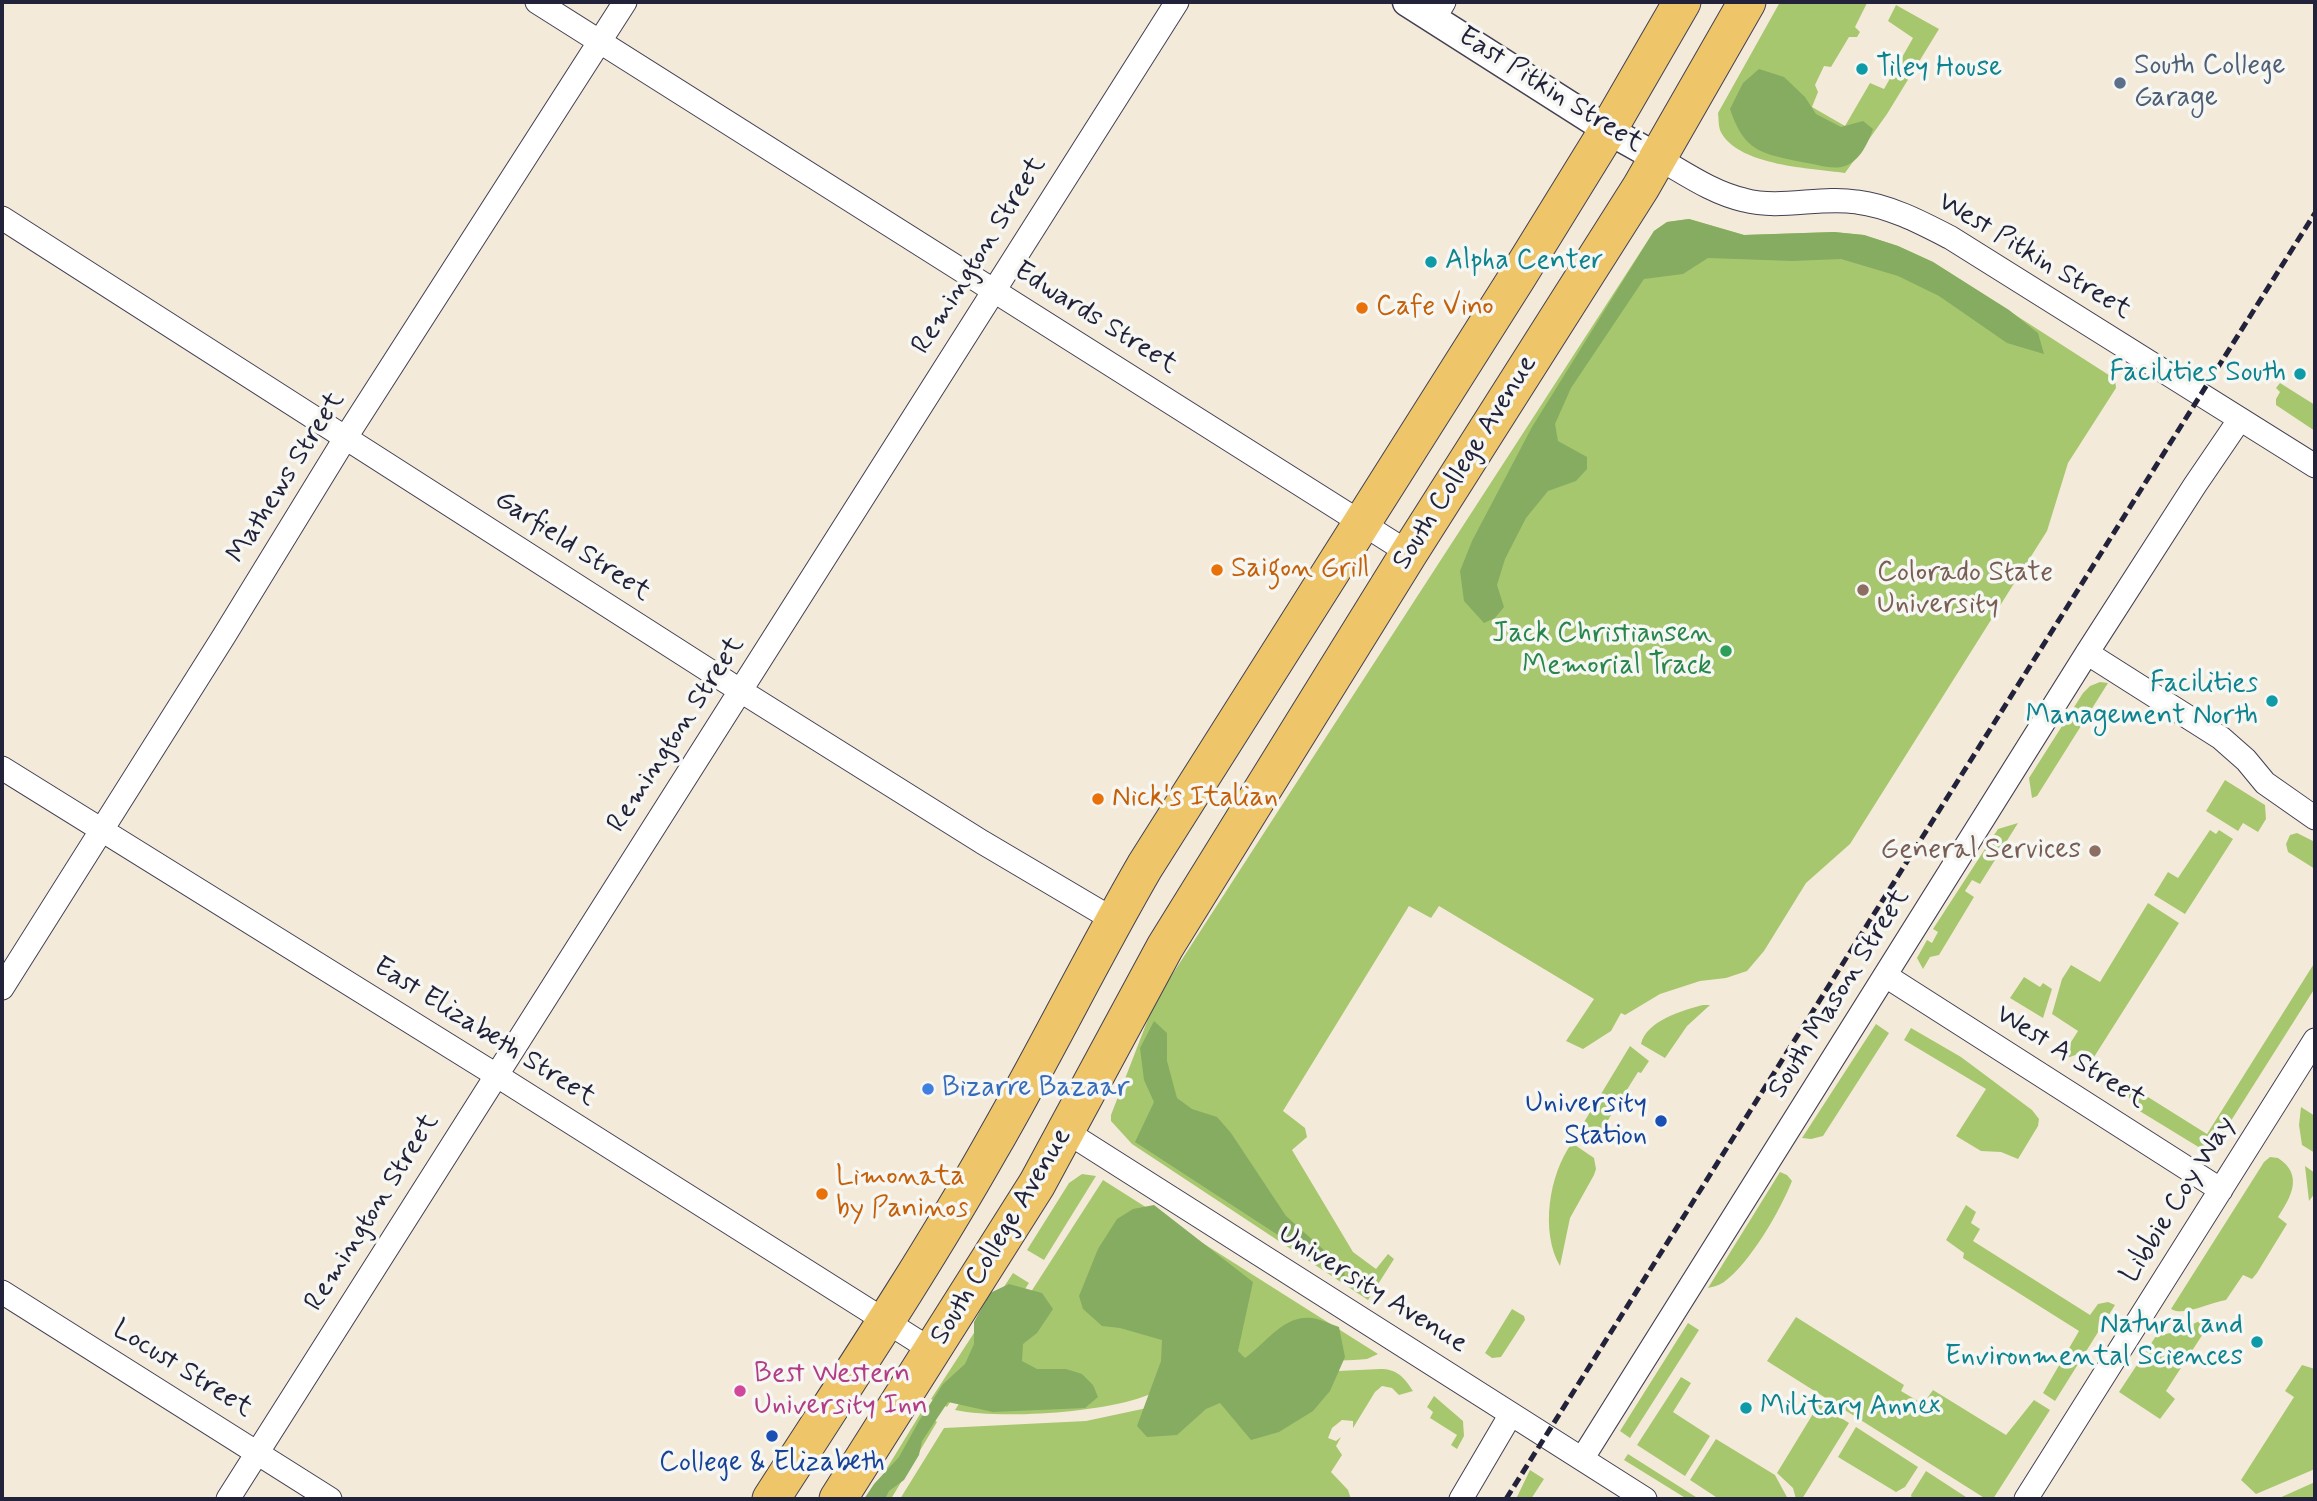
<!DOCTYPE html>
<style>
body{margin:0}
#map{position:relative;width:2317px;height:1501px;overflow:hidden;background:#f4eada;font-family:Mynerve,sans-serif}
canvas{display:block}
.frame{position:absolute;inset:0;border:4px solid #22223b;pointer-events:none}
</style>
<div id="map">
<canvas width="2317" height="1501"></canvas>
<div class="frame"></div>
</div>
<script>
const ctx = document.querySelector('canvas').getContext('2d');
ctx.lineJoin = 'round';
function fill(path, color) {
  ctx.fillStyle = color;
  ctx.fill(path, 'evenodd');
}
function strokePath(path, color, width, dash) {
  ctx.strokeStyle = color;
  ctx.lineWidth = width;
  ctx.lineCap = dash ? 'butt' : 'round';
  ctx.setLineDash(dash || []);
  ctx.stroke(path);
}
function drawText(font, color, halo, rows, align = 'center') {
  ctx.font = font + ' Mynerve,sans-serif';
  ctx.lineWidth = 7;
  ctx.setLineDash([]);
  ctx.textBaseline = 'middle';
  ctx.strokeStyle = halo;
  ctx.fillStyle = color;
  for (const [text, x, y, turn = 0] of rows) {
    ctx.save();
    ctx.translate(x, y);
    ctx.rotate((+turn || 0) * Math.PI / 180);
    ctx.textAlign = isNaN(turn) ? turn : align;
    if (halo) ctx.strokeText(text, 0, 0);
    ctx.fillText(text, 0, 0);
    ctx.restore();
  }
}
const green = new Path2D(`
 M1780,2L1867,3L1855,27L1860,32L1857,37H1849L1831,67L1824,66L1815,85L1818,92L1812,107L1845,126L1870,83L1884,89L1913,38L1888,21L1896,5L1939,29L1887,114L1845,173C1810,168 1742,166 1722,134C1718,128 1719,120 1718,113Z
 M1689,219L1744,235L1834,232L1864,235L1898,246L1933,262L2115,379L2116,388L2068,463L2047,531L1850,844L1806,883L1764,951L1747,971L1726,978L1700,981L1660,994L1625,1015L1621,1013L1611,1031L1583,1049L1566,1041L1594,999L1439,906L1431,918L1409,906L1283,1111L1305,1128L1307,1137L1292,1150L1353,1252L1376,1269L1388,1254L1394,1259L1368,1300L1132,1144L1111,1121V1115L1155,1001L1654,231L1667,222Z
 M2280,383L2315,405V431L2276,405V399L2280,392L2276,388Z
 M2100,682L2108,683L2037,796L2032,798L2029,778L2083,693L2090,686Z
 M2225,780L2265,805L2266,819L2258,832L2243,823L2238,831L2206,811Z
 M2018,823L1980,884L1972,880L1965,891L1974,897L1939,955L1930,957L1923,969L1917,958L1927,940L1932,943L1938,932L1933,929L1998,829Z
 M2210,830L2216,834L2219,830L2233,839L2185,914L2154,895L2168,872L2178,878Z
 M2297,833L2315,842V869L2288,852L2286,844L2290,835Z
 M2148,903L2179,923L2094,1057L2084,1052L2064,1059V1053L2078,1031L2052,1014L2062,979L2071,965L2100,982Z
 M2315,962V988L2210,1154L2133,1107V1100L2126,1096L2134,1092H2140L2207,1134Z
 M2024,977L2040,987L2043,983L2052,989L2043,1018L2010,998Z
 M1703,1005H1710L1687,1026L1665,1058L1641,1044C1646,1021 1683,1010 1703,1005Z
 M1876,1024L1889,1033L1823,1136L1811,1139L1802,1138Z
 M1911,1028L1961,1057L2032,1110L2039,1119L2038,1126L2018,1159L2001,1152L1981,1151L1956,1136L1986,1089L1904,1040Z
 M1630,1046L1649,1061L1641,1073L1638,1072L1600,1133L1603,1136L1595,1145L1579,1136L1578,1132Z
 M2301,1107L2315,1116V1153L2302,1145L2299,1125Z
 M1572,1143L1594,1158L1596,1169L1594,1175L1570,1218L1560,1266C1540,1232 1549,1174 1572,1143Z
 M2270,1157L2278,1158C2304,1175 2291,1197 2278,1217L2287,1224L2257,1273L2252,1279L2243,1275L2226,1300C2211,1302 2183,1317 2171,1309L2264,1162Z
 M2305,1166L2315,1173V1193L2309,1201Z
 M1780,1172L1787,1175L1792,1181C1780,1211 1750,1263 1724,1282C1720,1285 1713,1287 1708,1288Z
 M1082,1174L1096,1176L1044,1260L1027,1250L1069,1183Z
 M1103,1180L1378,1354L1367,1359C1317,1363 1267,1359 1218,1371C1186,1378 1157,1394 1126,1402C1083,1413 997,1419 955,1410Z
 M1966,1205L1976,1212L1971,1223L1980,1229L1973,1241L2090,1315L2098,1304L2108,1302L2115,1305L2055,1401L2043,1393L2079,1331L1963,1258L1964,1253L1946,1240Z
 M1013,1273L1029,1283L947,1407L931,1399Z
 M1512,1309L1524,1316L1525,1320L1501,1357L1492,1358L1485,1353Z
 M1796,1317L1904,1385L1901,1391L1923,1404L1933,1390L2006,1435L2034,1400L2050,1410L1993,1499H1986L1767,1361Z
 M2202,1320L2210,1323L2166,1391L2175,1399L2160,1419L2119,1392L2156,1336L2175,1332Z
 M1688,1323L1699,1330L1630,1438L1620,1431Z
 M2302,1365L2315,1369V1469L2256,1494L2241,1480L2294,1397L2285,1391Z
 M1380,1369C1397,1369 1404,1377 1413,1391L1399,1395L1392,1388L1382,1386L1375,1392L1353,1428V1421L1342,1420L1332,1428L1328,1438L1336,1441L1341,1437L1336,1446L1342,1455L1331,1472L1348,1490L1351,1499H900L944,1428L1086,1421L1161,1405L1276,1374Z
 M1681,1377L1691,1383L1673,1412L1710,1436L1685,1476L1637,1445Z
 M1434,1396L1463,1421L1464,1436L1457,1449L1451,1445L1457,1435L1430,1418L1433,1412L1427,1407Z
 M1819,1404L1849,1423L1802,1499H1796L1793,1488L1777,1473Z
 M922,1411L937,1422L891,1499H868Z
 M1856,1427L1918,1467L1905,1487L1896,1492L1838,1457Z
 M1716,1439L1775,1475L1788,1499H1719L1690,1480Z
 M1628,1454L1699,1499H1687L1624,1460Z
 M1530,1470L1544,1479L1531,1499H1516Z
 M1926,1471L1969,1499H1970H1912L1911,1495Z
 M2315,1482V1499H2277Z`);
const forest = new Path2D(`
 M1759,69L1784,77L1805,97L1816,114L1841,127L1863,121L1873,129C1868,143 1860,161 1845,166C1833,170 1819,165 1807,163C1764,154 1745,154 1730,109L1743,83Z
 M1689,219L1744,235L1834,232L1864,235L1898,246L1933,262L2009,310L2038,333L2044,354L2007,343L1939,296L1898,276L1841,259L1792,261L1708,258L1683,274L1644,279L1571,388L1555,424L1558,441L1587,457V469L1576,481L1548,491L1526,518L1505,559L1497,585L1504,607L1495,618L1484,623L1464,601L1460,571L1472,541L1532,427L1654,231L1667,222Z
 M1154,1021L1167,1033V1061L1177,1098L1192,1109L1217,1117L1231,1133L1286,1216L1345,1269L1344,1278L1135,1142L1154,1102L1144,1080L1140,1048Z
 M1154,1205L1253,1282L1238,1351L1245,1358C1265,1344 1284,1314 1312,1318C1320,1319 1330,1324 1339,1327L1345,1357L1330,1391L1313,1411L1279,1432L1251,1440L1220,1403L1206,1409L1177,1435L1147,1437L1137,1426L1161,1361L1162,1340L1120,1328L1102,1326L1083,1309L1079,1296L1098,1249L1117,1219L1133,1209Z
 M1009,1284L1042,1293L1053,1309L1037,1333L1023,1344L1022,1361L1037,1369H1066L1082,1374L1093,1385L1098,1397L1085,1408L993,1412L948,1402L922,1441L919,1455L904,1480L889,1491L885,1499H864L874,1484L899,1457L919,1421L943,1384L965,1364L974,1344V1322L990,1293Z`);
const minor = new Path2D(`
 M537,2L1409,553
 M1434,19L1444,2
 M1658,158C1686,174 1713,193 1744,200C1781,210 1820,196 1857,202C1890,206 1922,223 1951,238L2315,466
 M2,218L741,691L982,842L1114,920
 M2087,653L2221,738L2246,760L2265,783L2315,818
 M2,768L496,1075L933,1351
 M1886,976L2221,1190
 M2,988L224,636L346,437L625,2
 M1067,1132L1645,1499
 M2,1292L330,1499
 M1582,1459L2087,653L2195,485L2240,419
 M228,1499L1177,2
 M1461,1499L1511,1414
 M2026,1499L2315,1040`);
const tertiary = new Path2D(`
 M1407,2L1608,130L1658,158`);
const trunk = new Path2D(`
 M771,1499C845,1384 922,1269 990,1149C1044,1056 1091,959 1145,866L1518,276L1608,130L1682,2
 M838,1499L1037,1184L1165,947L1409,553L1641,187L1747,2`);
const rail = new Path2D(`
 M1506,1499L2315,213`);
const markers = [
 [1862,69,7,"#0f9aa8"],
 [2120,83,7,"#5c6f8a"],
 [1431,262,7,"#0f9aa8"],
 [1362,308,7,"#e8710a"],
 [2300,374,7,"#0f9aa8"],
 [1217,570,7,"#e8710a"],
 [1863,590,7,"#8d6e63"],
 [1726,651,7,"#2e9e5b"],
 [2272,701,7,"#0f9aa8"],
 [1098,799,7,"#e8710a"],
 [2095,851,7,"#8d6e63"],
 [928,1089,7,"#3f7fe0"],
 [1661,1121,7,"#1a4fb4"],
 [822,1194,7,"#e8710a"],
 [2257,1342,7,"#0f9aa8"],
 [740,1391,7,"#d1479c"],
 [1746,1408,7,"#0f9aa8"],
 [772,1436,7,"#1a4fb4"]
];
const serviceNames = [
 ["South College",2134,67],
 ["Garage",2134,99]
];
const cultureNames = [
 ["Tiley House",1876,69],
 ["Alpha Center",1445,262],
 ["Facilities South",2286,374,"right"],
 ["Facilities",2258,685,"right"],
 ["Management North",2258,717,"right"],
 ["Natural and",2243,1326,"right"],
 ["Environmental Sciences",2243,1358,"right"],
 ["Military Annex",1760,1408]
];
const streetNames = [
 ["East Pitkin Street",1550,91,32],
 ["Remington Street",980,256,-58],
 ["West Pitkin Street",2034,257,31],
 ["Edwards Street",1095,319,32],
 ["South College Avenue",1466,463,-58],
 ["Mathews Street",287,478,-58],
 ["Garfield Street",572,547,33],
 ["Remington Street",677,735,-57],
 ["South Mason Street",1840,994,-58],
 ["East Elizabeth Street",484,1033,32],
 ["West A Street",2070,1058,32],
 ["Libbie Coy Way",2179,1200,-58],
 ["Remington Street",373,1213,-58],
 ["South College Avenue",1002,1237,-59],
 ["University Avenue",1372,1290,32],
 ["Locust Street",182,1370,32]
];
const foodNames = [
 ["Cafe Vino",1376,308],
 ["Saigon Grill",1231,570],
 ["Nick's Italian",1112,799],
 ["Limonata",836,1178],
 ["by Paninos",836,1210]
];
const educationNames = [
 ["Colorado State",1877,574],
 ["University",1877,606],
 ["General Services",2081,851,"right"]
];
const leisureNames = [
 ["Jack Christiansen",1712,635],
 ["Memorial Track",1712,667]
];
const shopNames = [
 ["Bizarre Bazaar",942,1089]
];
const transitNames = [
 ["University",1647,1105],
 ["Station",1647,1137],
 ["College & Elizabeth",772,1464,"center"]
];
const hotelNames = [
 ["Best Western",754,1375],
 ["University Inn",754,1407]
];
fill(green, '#a7c76e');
fill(forest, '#85ac61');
strokePath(minor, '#424053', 25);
strokePath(tertiary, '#424053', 31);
strokePath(trunk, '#424053', 39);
strokePath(minor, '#fff', 23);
strokePath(tertiary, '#fff', 28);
strokePath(trunk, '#eec569', 37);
strokePath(rail, '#22223b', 5, [10, 5]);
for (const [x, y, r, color] of markers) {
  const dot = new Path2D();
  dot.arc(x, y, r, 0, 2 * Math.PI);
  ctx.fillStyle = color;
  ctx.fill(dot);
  strokePath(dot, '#f6f6f2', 2.5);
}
drawText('28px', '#4e5e75', '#f6f6f2', serviceNames, 'left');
drawText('28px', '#0d838f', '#f6f6f2', cultureNames, 'left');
drawText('28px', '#22223b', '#f6f6f2', streetNames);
drawText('28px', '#c56008', '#f6f6f2', foodNames, 'left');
drawText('28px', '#785e54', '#f6f6f2', educationNames, 'left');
drawText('28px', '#27864d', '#f6f6f2', leisureNames, 'right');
drawText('28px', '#366cbe', '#f6f6f2', shopNames, 'left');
drawText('28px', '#164399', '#f6f6f2', transitNames, 'right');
drawText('28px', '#b23c85', '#f6f6f2', hotelNames, 'left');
</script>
